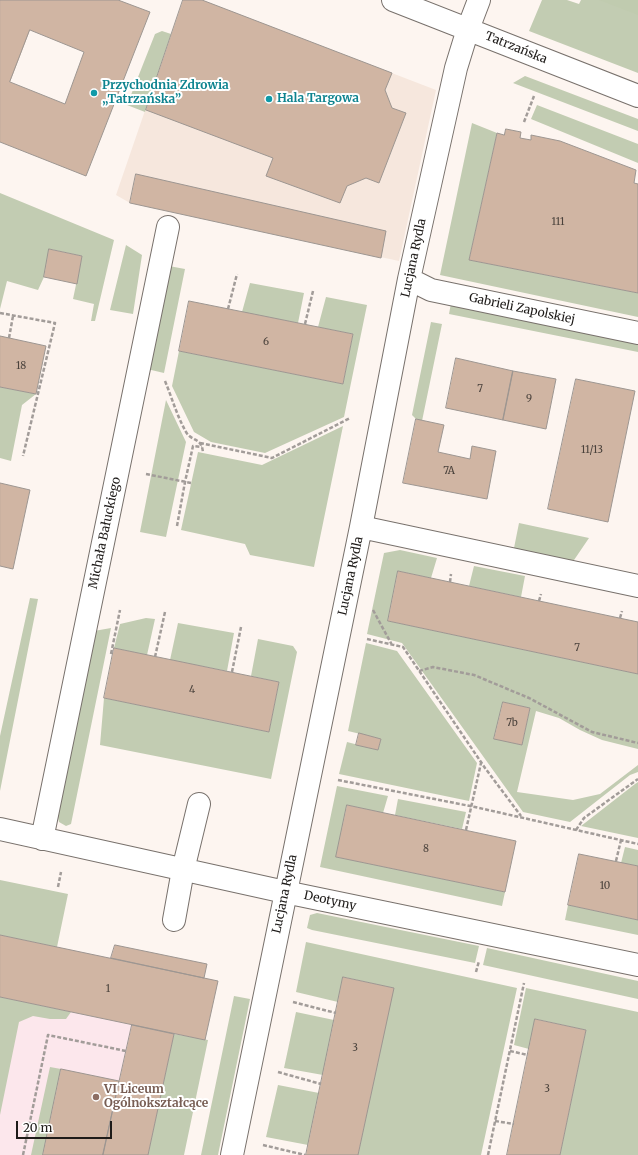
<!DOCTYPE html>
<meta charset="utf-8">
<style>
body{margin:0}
#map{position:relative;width:638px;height:1155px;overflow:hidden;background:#fdf5f0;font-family:Merriweather,serif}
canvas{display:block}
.scale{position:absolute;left:16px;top:1121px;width:96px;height:18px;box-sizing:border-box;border:2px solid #1e1b19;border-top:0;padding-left:5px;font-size:12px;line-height:14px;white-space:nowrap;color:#1e1b19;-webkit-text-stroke:3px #fff;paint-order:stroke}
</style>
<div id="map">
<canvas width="638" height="1155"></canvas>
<div class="scale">20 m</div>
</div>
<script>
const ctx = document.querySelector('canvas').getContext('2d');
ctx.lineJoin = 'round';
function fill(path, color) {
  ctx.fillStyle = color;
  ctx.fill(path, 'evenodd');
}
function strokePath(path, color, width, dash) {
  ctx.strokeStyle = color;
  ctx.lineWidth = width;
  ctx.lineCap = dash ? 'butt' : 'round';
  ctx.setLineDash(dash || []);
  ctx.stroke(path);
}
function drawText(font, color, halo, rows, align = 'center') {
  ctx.font = font + ' Merriweather,serif';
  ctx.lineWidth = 4;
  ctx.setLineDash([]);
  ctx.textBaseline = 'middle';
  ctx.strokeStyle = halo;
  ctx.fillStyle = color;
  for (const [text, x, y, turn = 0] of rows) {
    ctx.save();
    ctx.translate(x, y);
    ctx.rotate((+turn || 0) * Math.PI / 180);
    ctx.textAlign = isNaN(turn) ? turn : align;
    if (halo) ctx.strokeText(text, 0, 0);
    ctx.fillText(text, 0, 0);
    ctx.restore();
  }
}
const built = new Path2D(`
 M183,0H202L436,90L399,261L130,203L116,195Z`);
const education = new Path2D(`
 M0,935L111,958L115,945L207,964L204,978L218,981L179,1155H0Z`);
const green = new Path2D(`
 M542,0H567L579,4L581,0H638V73L529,31Z
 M162,31L171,34L145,112L127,105L155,34Z
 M525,76L638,119V131L513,83Z
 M537,105L638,144V163L531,119Z
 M472,123L497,133L469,260L638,293V317L440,275Z
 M0,193L114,240L95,321H91L94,304L73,299L82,256L50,249L44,277L38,290L7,281L0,309Z
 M126,245L142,255L133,314L110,310Z
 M169,266L185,269L164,373L147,369Z
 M250,283L304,293L298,323L242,312Z
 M326,297L367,305L344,417L265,453L211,442L194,432L172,386L179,351L343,384L353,334L318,327Z
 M451,303L638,343V352L449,314Z
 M431,322L442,324L422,421L416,419L412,415Z
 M0,387L36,394L22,405L11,461L0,458Z
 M166,400L186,442L166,537L140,532Z
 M343,426L314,567L250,555L245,544L181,530L198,452L262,465Z
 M519,523L589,538L572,563L514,548Z
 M400,550L437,558L431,578L398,571L388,621L638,674V749L602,740L580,730L559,718L536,711L517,792L573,800L600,794L638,765V772L630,775L570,822L523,812L402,643L367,634L384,553ZM503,702L530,708L522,745L494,738Z
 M474,566L525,576L521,597L469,586Z
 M30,598L38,599L0,791V736Z
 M146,618L155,619L147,655L114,648L120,624Z
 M178,623L234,633L227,671L170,660Z
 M111,628L71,824L66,826L59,822L57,813L94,631Z
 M258,639L293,646L297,652L271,779L100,745L104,698L269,732L279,682L251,676Z
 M366,643L397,651L477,763L469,801L339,774L347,742L378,750L381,739L348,731Z
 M638,782V838L581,826L635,784Z
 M337,786L388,796L383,813L347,805L337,857L505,892L502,906L320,867Z
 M398,799L466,812L462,829L395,815Z
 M625,847L638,850V866L621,863Z
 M0,880L68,894L57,947L0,935Z
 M568,905L638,920V935L565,920Z
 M317,913L479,946L475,963L312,930L307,928L310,915Z
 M306,942L517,988L481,1155H358L393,988L344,977L338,1002L296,992Z
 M487,948L638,981V999L483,965Z
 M526,988L638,1012V1155H560L586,1030L536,1019L529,1049L514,1045Z
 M234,996L250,999L218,1155H201Z
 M0,997L71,1012L66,1019H50L33,1016L19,1022L0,1115Z
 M296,1012L334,1020L323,1075L284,1068Z
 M174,1034L208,1040L184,1155H148Z
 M50,1067L61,1069L43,1155H31Z
 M278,1085L319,1093L308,1145L266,1137Z`);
const forest = new Path2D(`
 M599,0H638V15Z`);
const building = new Path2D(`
 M0,0H118L150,12L86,176L0,142ZM30,30L84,52L65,104L10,82Z
 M183,0H202L392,73L385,90L392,108L406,113L379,183L366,178L347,186L340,203L266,176L273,158L146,110Z
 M506,129L521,132L520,138L531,140V135L560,141L636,170L634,183L638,184V293L469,260L497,133L504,135Z
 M136,174L386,231L381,258L130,203Z
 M49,249L82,256L77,284L44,277Z
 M189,301L353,334L343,384L179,351Z
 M0,336L46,346L36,394L0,387Z
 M456,358L513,371L503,420L446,408Z
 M513,371L556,379L546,429L503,420Z
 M576,379L635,391L608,522L548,509Z
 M416,419L444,425L438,452L470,459L472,446L496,451L487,499L403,483Z
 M0,483L30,490L13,569L0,566Z
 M398,571L638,622V674L388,621Z
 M114,648L279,682L269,732L104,698Z
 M503,702L530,708L522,745L494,739Z
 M359,733L381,739L378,750L356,745Z
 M347,805L516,841L505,892L336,857Z
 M579,854L638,866V920L568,905Z
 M0,935L218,981L205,1040L0,997Z
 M115,945L207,964L204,978L111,958Z
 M343,977L394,988L358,1155H306Z
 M535,1019L586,1030L560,1155H507Z
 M132,1025L174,1034L148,1155H103Z
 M61,1069L119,1081L103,1155H43Z`);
const path = new Path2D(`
 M524,122L534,96
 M228,309L237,274
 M0,313L55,323L23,456
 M305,324L313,291
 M9,338L13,316
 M165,381C172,398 177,416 186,432C192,442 202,437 203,453
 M200,443L272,458L350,418
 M146,474L191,483
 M177,526L185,482L193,446L202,447
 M450,582L451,574
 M539,601L541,594
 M373,610L392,645
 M620,618L622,611
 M367,639L403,647L485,768L521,816
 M111,654L120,610
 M155,657L165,612
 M419,671L433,667L474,675L529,698L592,732L638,743
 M232,672L241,627
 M338,780L475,807L638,844
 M466,830L481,763
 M576,830L584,818L638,779
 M616,861L621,840
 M58,887L61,872
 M476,972L479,961
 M293,1002L336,1013
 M510,1051L528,1055
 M278,1072L321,1084
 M495,1121L514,1124
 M263,1145L305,1155
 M23,1155L48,1035L126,1051
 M488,1155L524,983`);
const minor = new Path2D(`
 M393,0L638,96
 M409,279L431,290L638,333
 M361,527L638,586
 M0,829L285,892L638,965
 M42,839L168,227
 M174,920L183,870L199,804
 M232,1155L361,527L409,279L456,68L468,29L479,0`);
const markers = [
 [94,93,4,"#0f9aa8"],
 [269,99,4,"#0f9aa8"],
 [96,1097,4,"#8d6e63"]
];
const numberNames = [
 ["111",558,222],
 ["6",266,342],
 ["18",21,366],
 ["7",480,389],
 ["9",529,399],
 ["11/13",592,450],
 ["7A",449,471],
 ["7",577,648],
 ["4",192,690],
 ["7b",512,723],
 ["8",426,849],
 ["10",605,886],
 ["1",108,989],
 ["3",355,1048],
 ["3",547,1089]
];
const streetNames = [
 ["Tatrzańska",516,48,22],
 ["Lucjana Rydla",414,258,-78],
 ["Gabrieli Zapolskiej",522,309,12],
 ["Michała Bałuckiego",105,533,-78],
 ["Lucjana Rydla",351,576,-78],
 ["Lucjana Rydla",285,894,-78],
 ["Deotymy",330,901,12]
];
const cultureNames = [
 ["Przychodnia Zdrowia",102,86],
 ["„Tatrzańska”",102,100],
 ["Hala Targowa",277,99]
];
const educationNames = [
 ["VI Liceum",104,1090],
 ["Ogólnokształcące",104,1104]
];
fill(built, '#f6e7dd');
fill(education, '#fce7ec');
fill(green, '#c2ccb2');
fill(forest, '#c0cbaf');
fill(building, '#d0b5a3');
strokePath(building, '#9d9691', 1);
strokePath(minor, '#78716c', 24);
strokePath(path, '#a29c99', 2.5, [4, 2]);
strokePath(minor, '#fff', 22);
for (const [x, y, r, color] of markers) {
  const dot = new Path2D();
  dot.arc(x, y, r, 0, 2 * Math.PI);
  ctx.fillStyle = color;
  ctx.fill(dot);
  strokePath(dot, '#fff', 1.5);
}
drawText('10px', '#4a423c', null, numberNames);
drawText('12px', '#1e1b19', '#fff', streetNames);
drawText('bold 12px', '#0d838f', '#fff', cultureNames, 'left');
drawText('bold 12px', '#785e54', '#fff', educationNames, 'left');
</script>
